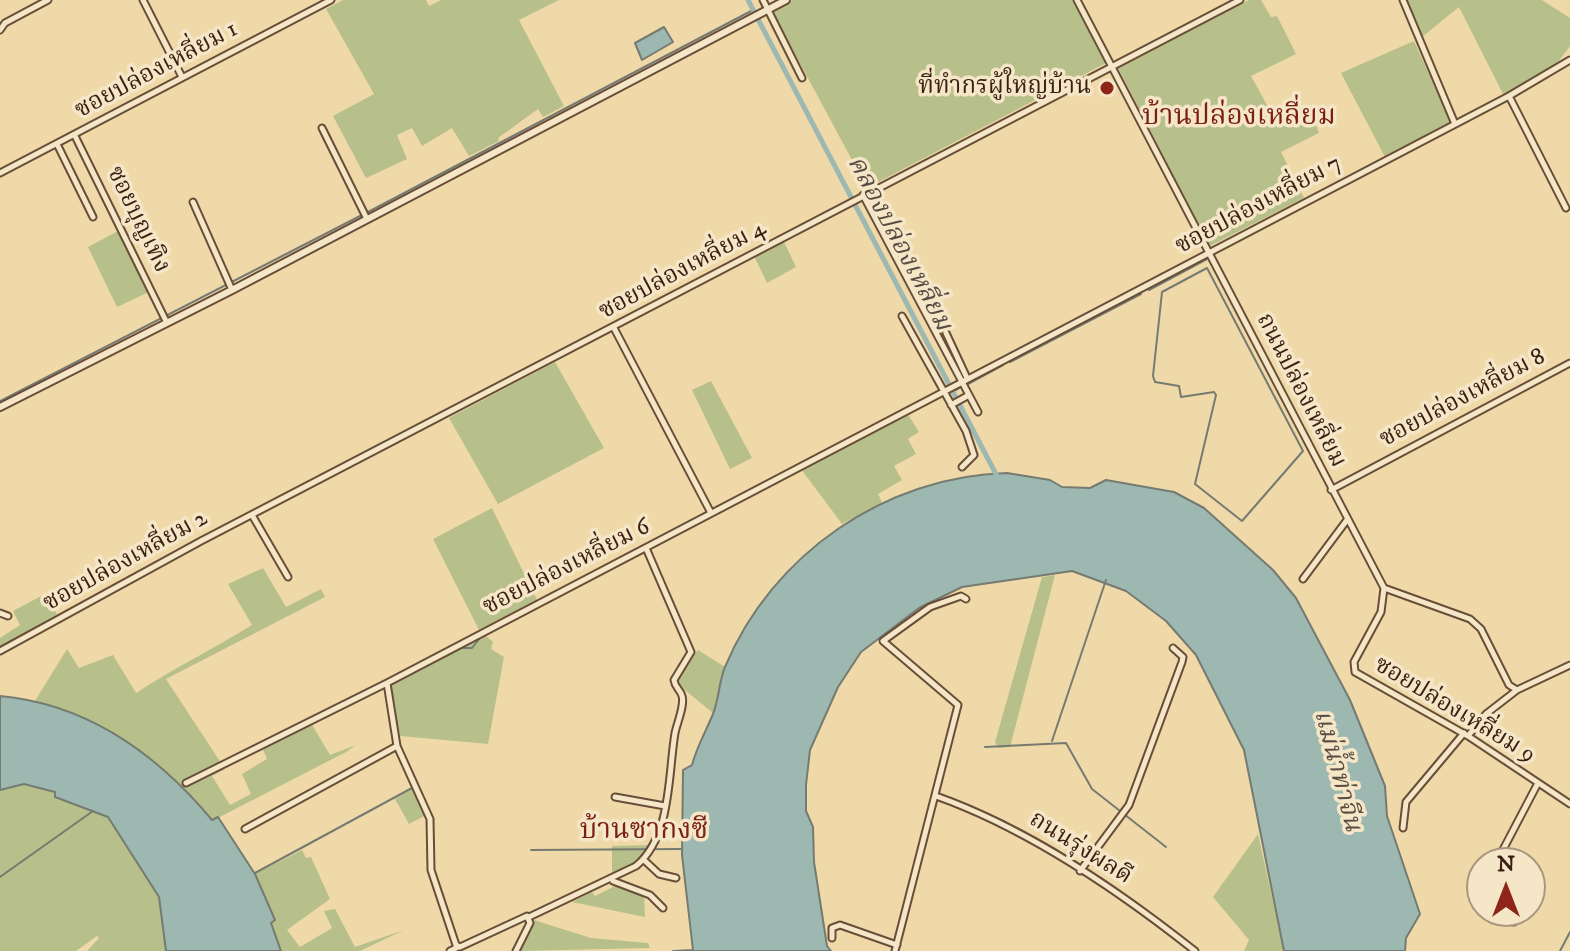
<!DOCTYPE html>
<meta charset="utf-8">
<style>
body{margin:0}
#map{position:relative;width:1570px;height:951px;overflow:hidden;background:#f0d9a9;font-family:"IM FELL DW Pica",serif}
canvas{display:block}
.north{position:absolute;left:1466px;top:847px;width:80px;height:80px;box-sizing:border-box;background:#f5e6c7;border:2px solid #aa967f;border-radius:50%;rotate:0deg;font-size:22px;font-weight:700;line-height:32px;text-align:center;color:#3a1f12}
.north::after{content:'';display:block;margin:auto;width:28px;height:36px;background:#8f2418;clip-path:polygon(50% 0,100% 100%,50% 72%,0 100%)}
</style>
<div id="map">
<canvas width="1570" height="951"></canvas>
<div class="north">N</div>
</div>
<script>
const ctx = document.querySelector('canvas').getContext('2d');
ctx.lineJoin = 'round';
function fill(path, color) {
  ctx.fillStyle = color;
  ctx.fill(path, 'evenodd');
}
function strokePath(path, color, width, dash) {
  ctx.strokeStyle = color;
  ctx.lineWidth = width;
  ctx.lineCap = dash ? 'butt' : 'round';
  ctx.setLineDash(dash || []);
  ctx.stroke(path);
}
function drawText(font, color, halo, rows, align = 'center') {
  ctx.font = font + ' "IM FELL DW Pica","Noto Serif Thai",serif';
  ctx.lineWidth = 7;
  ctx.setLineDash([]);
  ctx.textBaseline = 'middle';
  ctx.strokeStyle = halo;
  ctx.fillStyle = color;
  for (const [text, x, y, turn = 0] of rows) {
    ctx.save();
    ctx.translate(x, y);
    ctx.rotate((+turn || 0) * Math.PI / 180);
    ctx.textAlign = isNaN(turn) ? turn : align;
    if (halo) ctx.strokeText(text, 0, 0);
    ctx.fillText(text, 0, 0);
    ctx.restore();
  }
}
const green = new Path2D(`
 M343,0H426L429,6L441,0H559L519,20L564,106L543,117L538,109L498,138L499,141L469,156L452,128L422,146L412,128L397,135L407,159L366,178L333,116L374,94L326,9Z
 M793,0H1073L1106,63L867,188L772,11Z
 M1249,0H1261L1271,17L1277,16L1296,54L1251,76L1278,125H1316L1319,133L1281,152L1304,198L1210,246L1117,66Z
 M1407,0H1542L1570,18V46L1556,65L1504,96L1459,7L1422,37Z
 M1414,41L1451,123L1385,157L1341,73Z
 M118,231L149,292L117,307L88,247Z
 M784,242L796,267L767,283L754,256Z
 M555,362L604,448L498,504L449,418Z
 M711,381L752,458L730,469L692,390Z
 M907,413L919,432L908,439L916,454L894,466L902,480L878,494L882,502L842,524L801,469Z
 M492,508L537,600L479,630L433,539Z
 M263,568L286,607L321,589L325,597L166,679L225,769L212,776L230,805L251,794L242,774L267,759L262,747L311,723L330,755L356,745L346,752L212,821L206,813L35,701L67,649L79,668L113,655L136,693C174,668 213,649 252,625L228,584Z
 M1055,575L1010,747L998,748L995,742L1042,577Z
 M45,594L57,614L0,648V638L20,625L13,611Z
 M485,635L493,642L491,649L504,657L488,744L400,736L390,683Z
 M698,650L725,667L713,713L675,682Z
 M24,784L55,792L108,817L159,897L166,951H87L99,938L97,936L76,951H0V790Z
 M414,788L426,815L409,824L395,799Z
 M1258,834L1284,951H1244L1249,940L1213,897Z
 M651,845L633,863L612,874V846Z
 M302,850L306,858L311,857L330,899L287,930L300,947L332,928L324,911L335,909L355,947L404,930L360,951H281L271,922L274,920L255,874Z
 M617,885L644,895L645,917L572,902L592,892L595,896Z
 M534,920L591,938L648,943L650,948L519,951Z`);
const water = new Path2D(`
 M664,27L673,42L642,60L635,43Z
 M1007,473L1050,480L1062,487L1090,488L1106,480L1174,492L1204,508L1273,570L1296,598L1350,700L1385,786L1387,816L1420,914L1406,938L1405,951H1284L1244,750L1196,655L1166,621L1126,591L1072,571L962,587L919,608L861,652L838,687L810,750L806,785V811L813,827L814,862L827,946L831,951H673L693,950L682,855L683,770L692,765C697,746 706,731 713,714C719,699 719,681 725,667C772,554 886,476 1007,473Z
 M0,696C87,704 157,754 212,820L218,817L255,874L275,920L271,923L281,951H166L159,897L108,817L55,797V792L24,784L0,790Z`);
const stream = new Path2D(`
 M368,212L753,10
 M1207,268L1303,451L1242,521L1195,484L1216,395L1214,392L1181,397L1179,386L1155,382L1153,376L1162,292Z
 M1149,290L1207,259
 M1010,362L1141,294
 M968,384L1003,365
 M953,392L961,387
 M0,401L362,215
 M567,592L644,552
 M401,679L461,648H472L483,634
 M1052,741L1106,580
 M985,747L1066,743L1092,789L1166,847
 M531,850L682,849
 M255,873L412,788
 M0,877L93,811
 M1560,951L1570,932`);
const canal = new Path2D(`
 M748,0L998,478`);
const minor = new Path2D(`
 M143,0L182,77
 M763,0L802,78
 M1077,0L1384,588L1470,619L1481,629L1509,685L1517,690L1570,665
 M1403,0L1455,124
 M0,30L5,23L48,0
 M1509,96L1566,208
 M322,128L367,219
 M75,136L166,321
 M57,144L93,217
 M0,173L331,0
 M863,195L978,412
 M193,202L232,290
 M902,316L966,431L974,455L962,467
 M614,328L711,513
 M946,333L967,378
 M951,405L969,395
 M1331,490L1570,363
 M252,515L288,577
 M1303,579L1347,520
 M1384,588L1381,612L1354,662L1355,672L1468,736L1570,804
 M0,613L8,616
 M0,651L201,541L1240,0
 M387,683L397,746L430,819L431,870L456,945L460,947L527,916L530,923L516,951
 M1468,736L1486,714L1517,690
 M186,783L387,683L1509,96L1570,60
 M936,796C1029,829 1118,890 1195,951
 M615,797L665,806
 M1403,828L1406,802L1464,733
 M245,829L397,746
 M644,860L659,874L676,878
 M1496,863L1538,783
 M1080,871L1129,805L1182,662L1183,657L1173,648
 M613,881L650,895L663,908
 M1508,911L1514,914V922L1507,921L1509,913
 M529,917L636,866C672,836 668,774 675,733C677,723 685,705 682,696C680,689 675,688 674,680L691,652L646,548
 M832,938V928L840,925L897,945
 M450,951L458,947
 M895,951L958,705L883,641L930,607L961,596L966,599`);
const tertiary = new Path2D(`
 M0,407L232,290L786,0`);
const markers = [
 [1107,88,8,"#8f2418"]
];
const streetNames = [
 ["ซอยปล่องเหลี่ยม 1",157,71,-28],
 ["ซอยปล่องเหลี่ยม 7",1259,206,-28],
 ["ซอยบุญเทิง",137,220,64],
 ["ซอยปล่องเหลี่ยม 4",683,271,-28],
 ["ถนนปล่องเหลี่ยม",1300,391,63],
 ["ซอยปล่องเหลี่ยม 8",1463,399,-28],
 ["ซอยปล่องเหลี่ยม 2",126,562,-29],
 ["ซอยปล่องเหลี่ยม 6",567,568,-27],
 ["ซอยปล่องเหลี่ยม 9",1454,711,31],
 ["ถนนรุ่งผลดี",1080,849,32]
];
const poiNames = [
 ["ที่ทำกรผู้ใหญ่บ้าน",1091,88]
];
const waterNames = [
 ["คลองปล่องเหลี่ยม",898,244,62],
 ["แม่น้ำท่าจีน",1336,771,75]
];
const quarterNames = [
 ["บ้านปล่องเหลี่ยม",1239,118],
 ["บ้านซากงซี",644,832]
];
fill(green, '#b7c08a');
fill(water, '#9db8b1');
strokePath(water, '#757b71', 2);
strokePath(stream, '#757b71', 2);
strokePath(canal, '#9db8b1', 5);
strokePath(minor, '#684e38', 9);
strokePath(tertiary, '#684e38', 10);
strokePath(minor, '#f5e6c7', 5);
strokePath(tertiary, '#f5e6c7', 6);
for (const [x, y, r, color] of markers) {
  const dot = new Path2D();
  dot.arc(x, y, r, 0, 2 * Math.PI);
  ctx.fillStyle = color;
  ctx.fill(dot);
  strokePath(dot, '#f5e6c7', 3);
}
drawText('24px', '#3a1f12', '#f5e6c7', streetNames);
drawText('24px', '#3a1f12', '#f5e6c7', poiNames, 'right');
drawText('italic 26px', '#584d42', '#f5e6c7', waterNames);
drawText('28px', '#7a1f14', '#f5e6c7', quarterNames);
</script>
